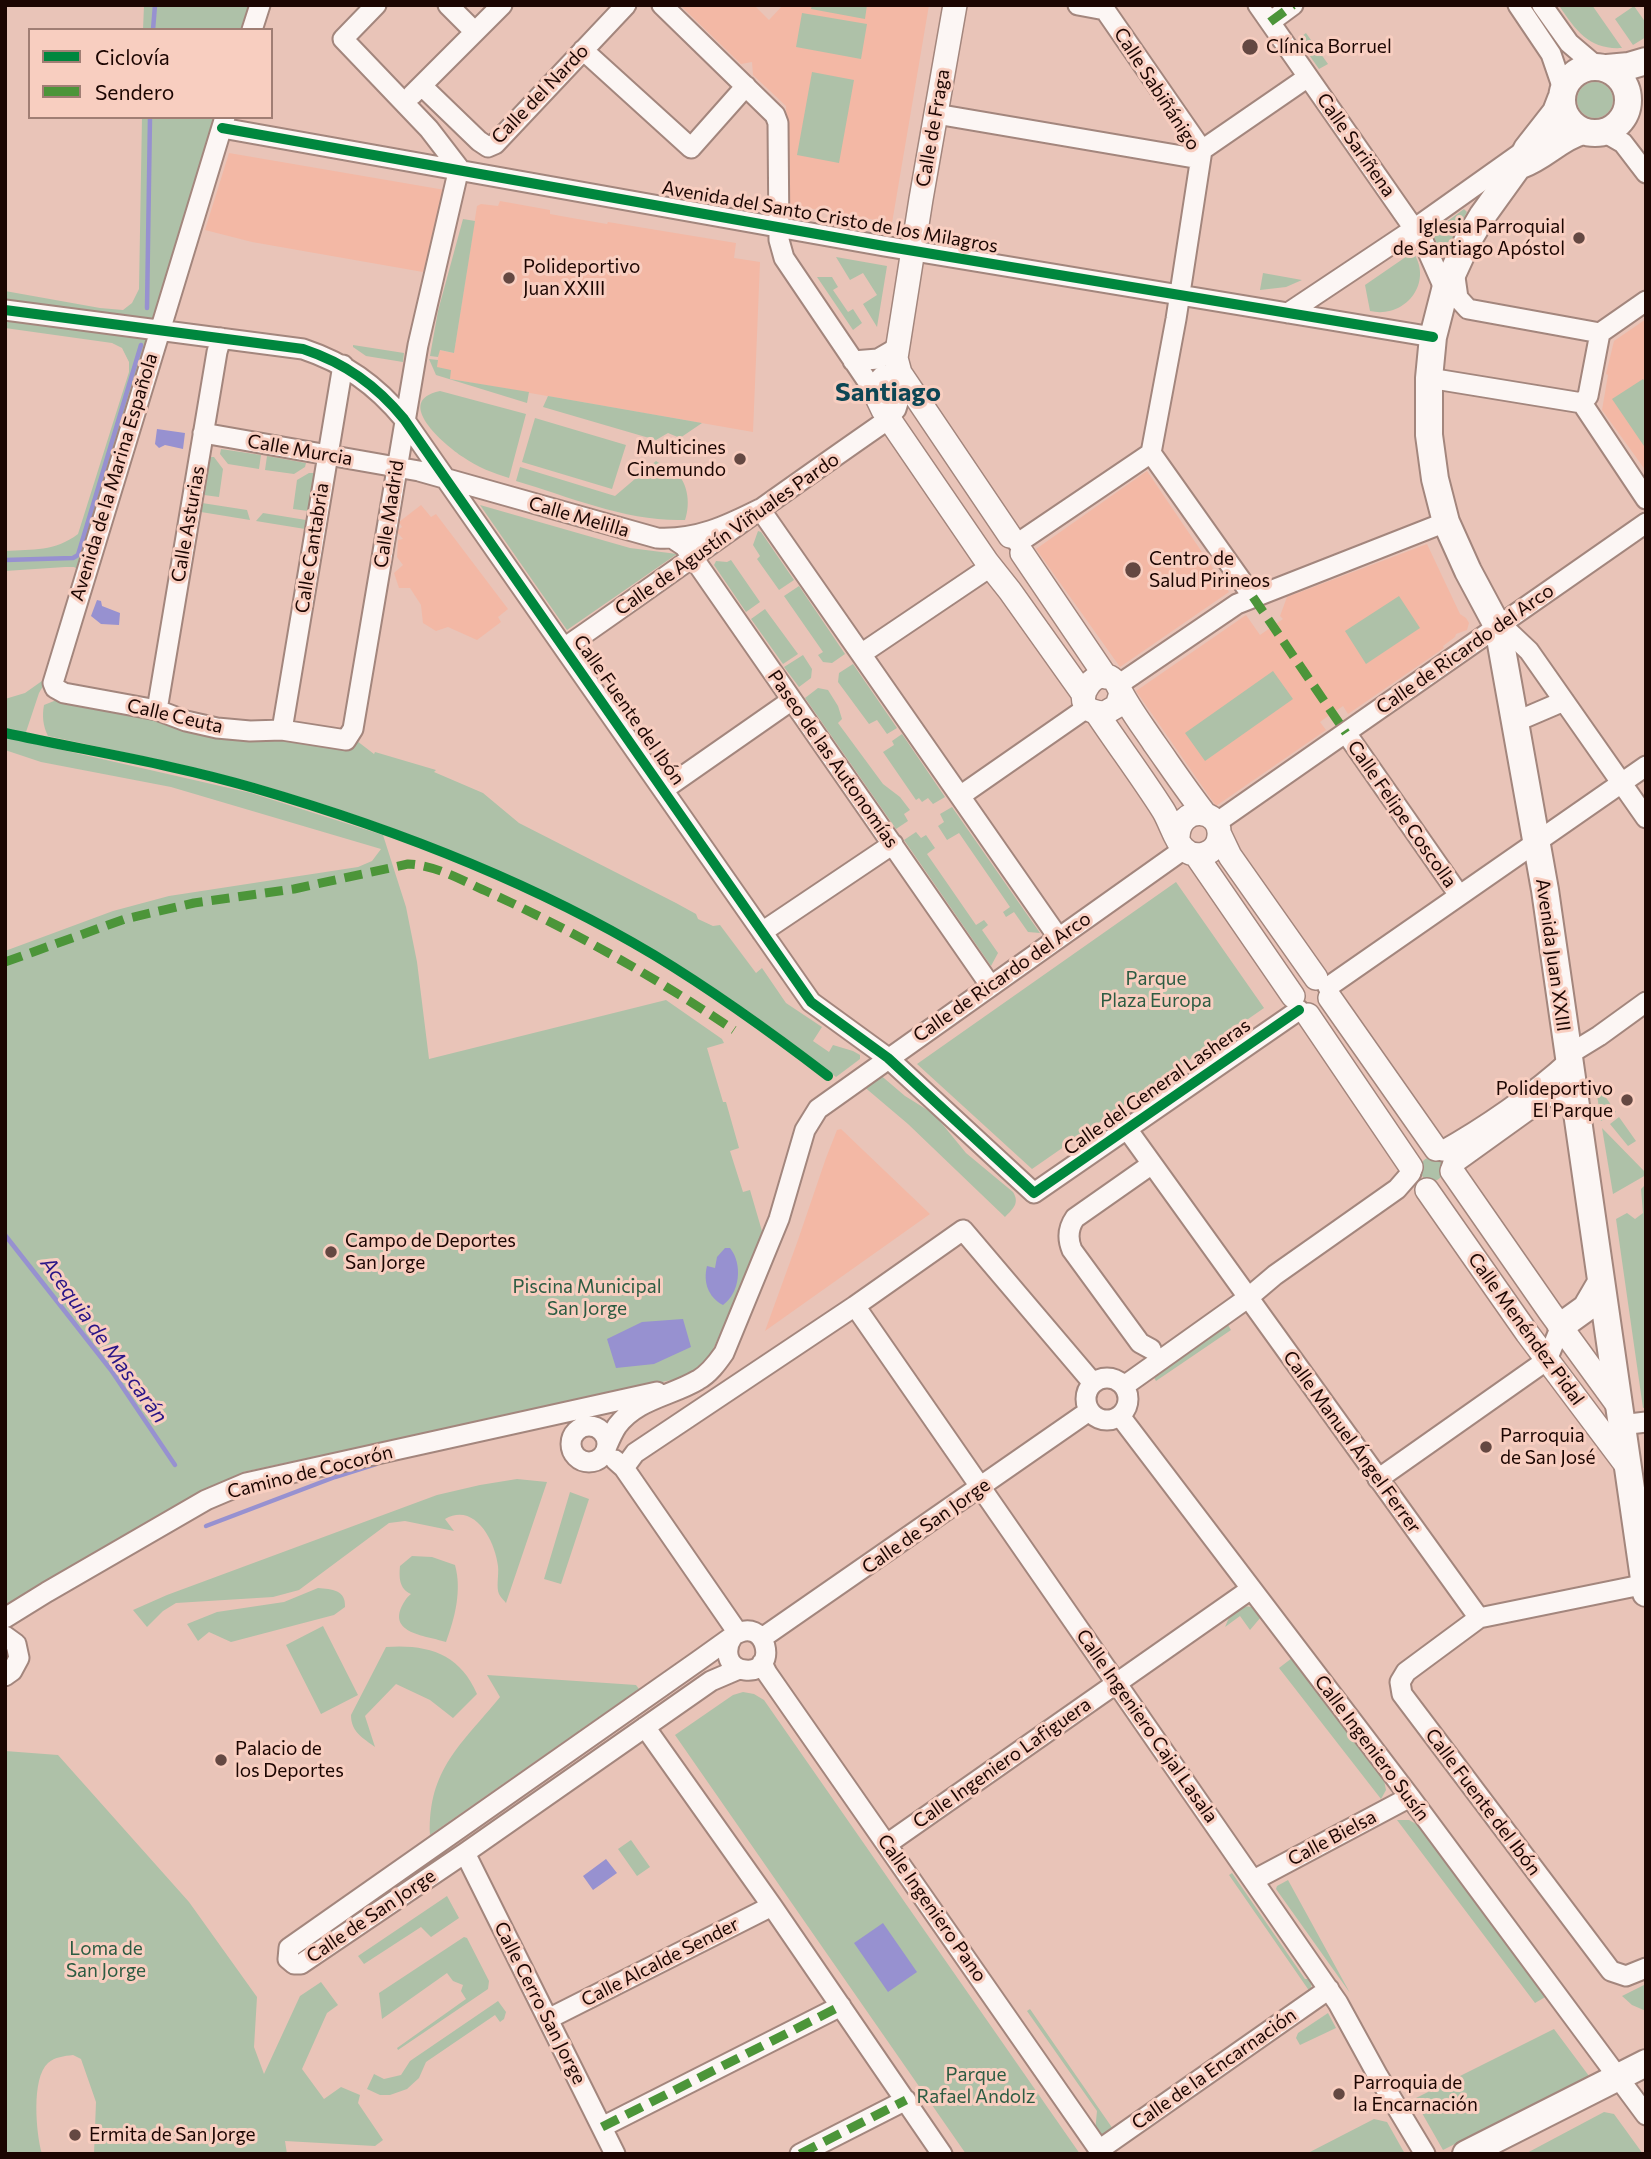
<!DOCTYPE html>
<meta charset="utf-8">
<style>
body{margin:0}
#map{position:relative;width:1651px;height:2159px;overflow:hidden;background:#e9c4b8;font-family:Commissioner,sans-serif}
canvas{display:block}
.frame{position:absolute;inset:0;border:7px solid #1c0602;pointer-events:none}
.legend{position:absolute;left:28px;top:28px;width:245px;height:91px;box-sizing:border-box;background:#f8cec0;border:2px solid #a07e74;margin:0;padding:9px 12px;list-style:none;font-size:21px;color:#1c0602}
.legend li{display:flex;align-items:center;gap:14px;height:35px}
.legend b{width:35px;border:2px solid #a07e74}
</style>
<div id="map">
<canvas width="1651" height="2159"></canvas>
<div class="frame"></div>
<ul class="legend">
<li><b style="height:9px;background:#00873e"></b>Ciclovía</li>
<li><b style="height:9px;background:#4c9539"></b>Sendero</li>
</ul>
</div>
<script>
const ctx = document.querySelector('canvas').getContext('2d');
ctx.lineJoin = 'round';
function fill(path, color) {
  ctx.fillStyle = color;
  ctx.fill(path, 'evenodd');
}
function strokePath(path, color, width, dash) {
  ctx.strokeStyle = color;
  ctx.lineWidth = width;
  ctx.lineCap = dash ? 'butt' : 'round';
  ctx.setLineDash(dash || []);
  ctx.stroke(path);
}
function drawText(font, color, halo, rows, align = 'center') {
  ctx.font = font + ' Commissioner,sans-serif';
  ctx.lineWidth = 6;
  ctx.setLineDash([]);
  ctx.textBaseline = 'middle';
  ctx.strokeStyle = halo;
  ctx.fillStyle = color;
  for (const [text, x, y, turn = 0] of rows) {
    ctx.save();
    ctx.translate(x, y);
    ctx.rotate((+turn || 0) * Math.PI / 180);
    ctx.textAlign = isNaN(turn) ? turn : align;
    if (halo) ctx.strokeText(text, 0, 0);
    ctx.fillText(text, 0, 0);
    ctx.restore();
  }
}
const built = new Path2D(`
 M680,5H754L769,20L783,5H929L892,223L790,205L786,106L753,75L752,62L741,64Z
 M229,153L445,190L438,226L423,272L252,242L205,230Z
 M500,201L550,210V214L572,218L607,224L608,222L736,243L734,258L760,262L753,432L450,379L437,367L439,350L454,353L477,206L481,204L498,206Z
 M1646,319V471L1602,410L1608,375L1606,374L1614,341Z
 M1147,471L1229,592L1120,667L1036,549Z
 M421,505L431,517L436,514L508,609L498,617L501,622L477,640L448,627L436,631L423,623L421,605L410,588H399L394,573L403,565L397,557L398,540L403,539L396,531L402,527L399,522Z
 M1427,544L1460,614L1466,618L1469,623L1467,630L1456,634L1455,637L1443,646L1444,648L1348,714L1343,706L1324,719L1320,722L1326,730L1216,806L1136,691L1246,615L1260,635L1283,619L1280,616L1287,597Z
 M841,1129L930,1214L765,1331L798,1240L826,1158L837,1130Z`);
const green = new Path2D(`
 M144,5H250L243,30H143Z
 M812,5H867L865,19L811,9Z
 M1563,5H1592L1622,48C1590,50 1576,31 1560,7Z
 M1634,6L1646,23V37L1633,45L1615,19Z
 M802,13L867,24L861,59L796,47Z
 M1306,33L1328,64L1319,69L1298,39Z
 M812,72L854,80L839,163L797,155Z
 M1577 100a18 18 0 1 1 36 0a18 18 0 1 1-36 0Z
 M142,117H220L81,571L74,567H65L5,571V551C34,549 54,552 78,534L129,372V362L122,348L112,343L5,328V291L100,308L123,310L132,303L139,289Z
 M1464,209L1467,212L1445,252H1441L1429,236L1430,234Z
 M463,219L475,221L454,353L440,350L438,357L430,356L438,311Z
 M1413,252C1434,283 1405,319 1370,311L1365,285Z
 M836,257L887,266L877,327L863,304L877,295L863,273L850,280Z
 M1263,273L1302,280L1286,287L1260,290Z
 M817,277H832L838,287L833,290L848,312L853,309L862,323L853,330Z
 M353,345L404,353L403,362L366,356L353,347Z
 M429,359L438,360L437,367L451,370L450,379L529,392L527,403L436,375Z
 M1643,379L1646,383V449L1612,399Z
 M440,391L526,414L509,478C493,473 477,467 463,457C445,445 392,401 440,391Z
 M548,396L702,423L680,438L668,433L656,440L543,407Z
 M535,418L626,445L612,489L522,462Z
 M221,449L261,455L259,469L228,464L220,454Z
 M267,456L306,463L305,467L294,474L265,470Z
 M210,457H214L223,469L219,497L204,495Z
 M656,461C661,465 666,465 671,468C688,479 691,503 685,520C628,522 570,497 516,481L520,467L615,496Z
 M309,473H314L308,511L293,509L297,480Z
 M202,503L247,510L250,520L201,512Z
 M480,505L630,548L677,554L567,630Z
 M263,513L306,520L305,529L256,521Z
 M758,531L761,532L794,580L779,590L757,559L760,556L753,545Z
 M731,560L760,602L746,612L714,565L716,561L727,562Z
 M799,586L845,654L832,663L823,662L818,655L823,652L784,596Z
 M1399,596L1420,628L1366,664L1345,631Z
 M765,609L798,654L783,664L751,619Z
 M803,655L812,669L811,678L799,687L784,667Z
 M853,664L897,728L887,734L877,720L869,724L838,682L839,673Z
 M1273,671L1293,699L1205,761L1185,733Z
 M49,676L39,693L26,732L36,744L251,793L383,835L406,907L417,962L429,1059L666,1000L722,1039L724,1043L707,1048L723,1102H726L739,1148L730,1151L743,1192L750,1190L764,1238L709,1358L690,1376L243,1472V1479L5,1609V951L113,911L169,896L358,867L372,861L381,849L171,787L41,762L5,750V699L25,693Z
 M818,688L828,690L838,706L842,719L838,723L883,784L900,797L910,810L904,814L908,821L896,829L805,698Z
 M54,701H62L282,738L353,745L357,741L374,754L375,752L436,770L434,772L483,793L519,823L676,903L696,914L698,919L713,926L720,925L756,973L762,968L786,1003L822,1027L813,1041L829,1052L833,1045L853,1051L860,1055V1059L836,1077C778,1031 718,988 654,950C529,877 393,823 254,783C186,764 117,751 48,736C43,726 42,716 44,705Z
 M902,734L945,797L933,804L928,798L922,802L919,798L916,800L883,752L894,745L892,741Z
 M952,807L1040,933L1028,932L1014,912L1006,917L1003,912L1010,907L959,833L947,840L938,826L944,822L940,814Z
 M916,832L921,838L926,835L935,848L927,854L976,925L984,920L988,925L982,930L998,953L991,966L904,840Z
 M1176,882L1264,1008L1032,1169L917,1064Z
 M878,1073L905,1096L934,1114L966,1153L1013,1192C1020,1203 1013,1209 1005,1217L908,1124L862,1085Z
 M1595,1082L1616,1112L1601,1121Z
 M1619,1117L1636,1141L1628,1146L1610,1124Z
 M1602,1128L1646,1173V1175L1613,1194Z
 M1420 1169a12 12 0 1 1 24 0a12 12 0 1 1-24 0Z
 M1646,1184V1407L1643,1408L1616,1219L1627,1213L1635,1219L1643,1213L1641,1189Z
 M1228,1325L1231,1330L1156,1381L1153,1376Z
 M517,1479L547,1482L506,1603C504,1600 501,1598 499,1594C496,1587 499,1575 498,1566C495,1541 475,1502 445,1519L454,1531L405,1521L389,1523L299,1590L273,1597L176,1603L163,1611L147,1627L133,1610L167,1595L437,1495L480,1485Z
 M570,1492L589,1499L561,1584L544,1579Z
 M412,1556L432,1557L455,1565C462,1590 455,1618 446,1642C428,1636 390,1634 401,1608C404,1602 406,1598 411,1594C399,1589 399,1577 400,1566Z
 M318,1588C332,1589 346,1590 345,1607L334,1615L231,1642L209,1632L198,1641L187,1624L217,1612L284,1602Z
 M1243,1606L1252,1607L1261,1617L1250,1630L1240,1616L1225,1627L1231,1613Z
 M323,1626L358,1695L321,1714L286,1645Z
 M386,1647C428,1644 460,1654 477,1694L453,1718L430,1700L396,1684L365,1716L375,1747C363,1738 351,1732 351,1715Z
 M1292,1658L1384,1780L1386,1790L1381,1799L1279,1668Z
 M487,1675L636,1685L639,1689L430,1835C428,1769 461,1745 500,1697Z
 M743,1692L754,1694L764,1700L1080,2154H966L675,1735L733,1695Z
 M5,1751L58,1755L189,1902L257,1997L254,2047L264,2074L300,1996L321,1982L338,2005L327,2013L302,2069L324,2099L341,2087L360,2095L358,2103L383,2140L375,2146L285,2141L287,2154H94L96,2102L81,2059L73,2055C64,2056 55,2057 48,2063C31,2078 36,2134 42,2154H5Z
 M1397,1820H1409L1418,1825L1547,1996L1535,2003Z
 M631,1840L650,1867L637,1876L618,1849Z
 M1232,1873L1305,1979H1313L1310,1992L1229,1875Z
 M1288,1880L1350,1993L1276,1889L1277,1886Z
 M447,1896L459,1918L431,1937L421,1927L364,1964L358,1956Z
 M464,1937L467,1938L489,1981L488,1989L398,2050L397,2048L466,1999L461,1991L463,1985L453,1981L447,1973L382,2019L379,1993Z
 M1646,1984V2011L1632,2005L1622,1996Z
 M498,2001L506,2012L504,2019L500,2022L495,2015L426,2062L419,2078L407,2089L390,2095H380L367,2089L374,2074L384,2079L401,2075L410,2061Z
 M1030,2009L1113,2129L1104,2135L1095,2132L1097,2111L1027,2011Z
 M1328,2013L1336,2028L1300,2045L1296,2038L1298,2033Z
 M1554,2029L1589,2076L1443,2150L1414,2099Z
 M1604,2112L1614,2114L1643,2154H1525Z
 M1374,2119L1387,2122L1405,2154H1306Z`);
const water = new Path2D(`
 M157,429L185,433L183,449L165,445L159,448L155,444Z
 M97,600L101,601L102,606L120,613L119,625L101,624L91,616Z
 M725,1248H730C743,1264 740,1293 723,1305C708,1297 703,1282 707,1266L715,1268L717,1257Z
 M683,1319L691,1347L654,1364L616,1368L607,1339L642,1322Z
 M606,1859L617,1873L593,1890L583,1876Z
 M883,1923L917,1972L888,1992L854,1943Z`);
const stream = new Path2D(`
 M153,30L155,5
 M147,308L150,117
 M5,560L73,558L78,555L141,345
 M5,1235L111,1370L175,1465
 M206,1526L335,1477L376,1464`);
const minor = new Path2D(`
 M448,5L475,32
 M662,5L775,115L778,123L779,240L784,258L874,391
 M1078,5L1105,10
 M1258,5L1424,243L1445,290
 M1518,5L1551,54L1563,89
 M1542,5L1569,43L1596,66
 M1105,10L1202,150L1176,319L1151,453L1253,597
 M1270,22L1293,5
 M252,30L260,5
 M583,50L691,148L746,86
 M422,86L479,141L488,147L495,144L626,5
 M412,95L502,5
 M936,114L1200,159
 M225,117L53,683L55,688L64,693L157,710L186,721L217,728L250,731L282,730L346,740L353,729L418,345L459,168L429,129L343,39L376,5
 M222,128L884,246L1433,337
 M1604,132L1623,143L1646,173
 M1202,150L1308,77
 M1454,270L1458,298L1468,309L1600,333L1646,301
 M5,310L303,349C345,363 376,385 404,419L811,1002L888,1058L1034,1193L1299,1010
 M1288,313L1414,229L1521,153
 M853,361L878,359L897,348
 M1429,378L1582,403
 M1582,403L1646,499
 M1582,403L1588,396L1600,333
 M203,433L419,471L657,538C697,540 726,526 760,509
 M760,509L1058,937
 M672,538L684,546L694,559L990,985
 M1018,543L1151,453
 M1498,627L1510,633L1529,651L1646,818
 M564,648C671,574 776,497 883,423L896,409L905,380
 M861,654L990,567
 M1118,685L1237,604L1446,522
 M157,710L217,352L221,338
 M1515,722L1564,701
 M282,730L343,365
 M1346,733L1459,895
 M663,790L792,700
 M960,796L1088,707
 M1216,823L1646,523
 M762,932L893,844
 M1328,987L1646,766
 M1568,1055L1599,1036L1646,1002
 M1127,1129L1479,1618
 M1442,1151C1482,1129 1536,1092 1569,1061
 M1452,1165L1548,1096L1573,1093
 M855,1306L1338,2003L1378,2076L1425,2154
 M1151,1349L1140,1343L1072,1250C1067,1238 1068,1228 1075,1218L1152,1164
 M1086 1399a21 21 0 1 1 42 0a21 21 0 1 1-42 0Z
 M1124,1386L1249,1297L1275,1275L1397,1189L1411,1173
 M1120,1416L1410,1797L1646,2115
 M1621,1425L1646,1422
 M571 1444a18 18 0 1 1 36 0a18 18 0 1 1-36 0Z
 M607,1446C610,1439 613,1432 617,1426C637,1399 671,1396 698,1380C709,1374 717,1363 724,1353L779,1219L805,1130L818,1109L1184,849
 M615,1460L624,1468L738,1633
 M624,1468L635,1453L855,1306L963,1230L1093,1383
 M1378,1479L1547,1360L1561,1326
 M1646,1584L1479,1618L1406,1672L1400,1682L1402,1694L1611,1971L1626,1976L1646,1968
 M5,1618L47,1592L206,1500L246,1483L657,1392
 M5,1636L16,1644L19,1658L12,1671L5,1676
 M733,1636C724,1649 726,1668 745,1670C780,1674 767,1613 733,1636L698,1661L289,1948L288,1959L294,1964H301L465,1853L711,1681L739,1669
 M762,1638L1089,1411
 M762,1663L767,1673L1102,2154
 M645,1727L772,1906L942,2154
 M887,1844L1251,1589
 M465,1853L615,2154
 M1254,1880L1410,1797
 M548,2019L772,1906
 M602,2127L841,2006
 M1099,2150L1329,1989
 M800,2154L906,2100`);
const major = new Path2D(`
 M955,5L921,199L896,358L900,373L1010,536
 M900,373L883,378L874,391L883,410L987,562L1010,591L1084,695
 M1022,553L1106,677
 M1121,693L1117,706L1105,713C1057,713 1102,650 1119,688C1128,707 1142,725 1154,743C1171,767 1187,791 1205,814
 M1096,712C1118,745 1142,777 1163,810C1170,821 1175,840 1183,848C1195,861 1218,854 1219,836C1222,808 1179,804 1178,837
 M1220,835L1230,856L1316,978
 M1196,855L1293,996
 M1330,998L1436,1149
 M1308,1015L1411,1167
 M1452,1171L1550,1312L1617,1404
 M1427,1190L1527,1333L1627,1466`);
const highway = new Path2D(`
 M1562 100a33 33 0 1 1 66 0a33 33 0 1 1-66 0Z
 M1607,68L1629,66L1646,61
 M1561,99L1556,112L1527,149L1519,165L1483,215L1467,242L1445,290L1433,337L1429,378V435L1435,479L1446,522L1468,571L1498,627L1545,890L1646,1593
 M1521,165C1544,157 1560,137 1583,131
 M1561,1326L1586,1308L1600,1284
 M1466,2154L1646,2063`);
const quiet = new Path2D(`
 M1270,22L1293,5
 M1253,597L1346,733
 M5,962L125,919L194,903L294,889L408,864C436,865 463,881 488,892C574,931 656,978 734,1030
 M602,2127L841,2006
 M800,2154L906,2100`);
const cycleway = new Path2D(`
 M222,128L884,246L1433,337
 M5,310L303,349C345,363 376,385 404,419L811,1002L888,1058L1034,1193L1299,1010
 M5,733C88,751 172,764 254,788C392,828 530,881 654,955C715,992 772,1033 828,1076`);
const markers = [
 [1250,47,9,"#644842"],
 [1579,238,7,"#644842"],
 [509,278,7,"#644842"],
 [740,459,7,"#644842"],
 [1133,570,9,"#644842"],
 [1627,1100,7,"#644842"],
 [331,1252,7,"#644842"],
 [1486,1447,7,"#644842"],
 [221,1760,7,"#644842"],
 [1339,2094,7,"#644842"],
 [75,2135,7,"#644842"]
];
const poiNames = [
 ["Clínica Borruel",1266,47],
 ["Iglesia Parroquial",1565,227,"right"],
 ["de Santiago Apóstol",1565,249,"right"],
 ["Polideportivo",523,267],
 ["Juan XXIII",523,289],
 ["Multicines",726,448,"right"],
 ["Cinemundo",726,470,"right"],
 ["Centro de",1149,559],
 ["Salud Pirineos",1149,581],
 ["Polideportivo",1613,1089,"right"],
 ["El Parque",1613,1111,"right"],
 ["Campo de Deportes",345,1241],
 ["San Jorge",345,1263],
 ["Parroquia",1500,1436],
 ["de San José",1500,1458],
 ["Palacio de",235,1749],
 ["los Deportes",235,1771],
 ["Parroquia de",1353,2083],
 ["la Encarnación",1353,2105],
 ["Ermita de San Jorge",89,2135]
];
const streetNames = [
 ["Calle Sabiñánigo",1157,89,57],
 ["Calle del Nardo",540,94,-46],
 ["Calle de Fraga",933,128,-80],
 ["Calle Sariñena",1356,145,55],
 ["Avenida del Santo Cristo de los Milagros",830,217,10],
 ["Calle Murcia",300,450,10],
 ["Avenida de la Marina Española",114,477,-73],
 ["Calle Madrid",389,514,-81],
 ["Calle Melilla",579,517,16],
 ["Calle Asturias",188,524,-80],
 ["Calle de Agustín Viñuales Pardo",727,534,-35],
 ["Calle Cantabria",312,548,-81],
 ["Calle de Ricardo del Arco",1465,649,-35],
 ["Calle Fuente del Ibón",629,710,55],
 ["Calle Ceuta",175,716,13],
 ["Paseo de las Autonomías",833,759,55],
 ["Calle Felipe Coscolla",1402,814,55],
 ["Avenida Juan XXIII",1553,955,82],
 ["Calle de Ricardo del Arco",1002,977,-35],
 ["Calle del General Lasheras",1157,1087,-35],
 ["Calle Menéndez Pidal",1526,1329,54],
 ["Calle Manuel Ángel Ferrer",1352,1442,54],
 ["Camino de Cocorón",310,1472,-14],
 ["Calle de San Jorge",926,1526,-35],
 ["Calle Ingeniero Cajal Lasala",1147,1726,55],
 ["Calle Ingeniero Susín",1372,1748,53],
 ["Calle Ingeniero Lafiguera",1002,1763,-35],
 ["Calle Fuente del Ibón",1483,1802,53],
 ["Calle Bielsa",1332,1838,-28],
 ["Calle Ingeniero Pano",932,1908,55],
 ["Calle de San Jorge",371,1916,-34],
 ["Calle Alcalde Sender",660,1962,-27],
 ["Calle Cerro San Jorge",540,2003,63],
 ["Calle de la Encarnación",1214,2069,-35]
];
const parkNames = [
 ["Parque",1156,979],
 ["Plaza Europa",1156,1001],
 ["Piscina Municipal",587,1287],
 ["San Jorge",587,1309],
 ["Loma de",106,1949],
 ["San Jorge",106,1971],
 ["Parque",976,2075],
 ["Rafael Andolz",976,2097]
];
const waterNames = [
 ["Acequia de Mascarán",104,1340,54]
];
const districtNames = [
 ["Santiago",888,392]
];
fill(built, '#f3b8a5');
fill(green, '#aec1a8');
fill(water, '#9791d0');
strokePath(stream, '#9791d0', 4.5);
strokePath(minor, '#a3867d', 23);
strokePath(major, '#a3867d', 26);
strokePath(highway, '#a3867d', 30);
strokePath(minor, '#fcf6f4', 19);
strokePath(major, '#fcf6f4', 23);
strokePath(highway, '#fcf6f4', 26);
strokePath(quiet, '#4c9539', 9, [18, 9]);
strokePath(cycleway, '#00873e', 10);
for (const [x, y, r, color] of markers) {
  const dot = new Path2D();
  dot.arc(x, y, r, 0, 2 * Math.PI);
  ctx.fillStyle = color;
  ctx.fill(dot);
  strokePath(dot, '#f8cec0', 2.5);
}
drawText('19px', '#1c0602', '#f8cec0', poiNames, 'left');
drawText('19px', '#1c0602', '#f8cec0', streetNames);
drawText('19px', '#2c5c42', '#f8cec0', parkNames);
drawText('italic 21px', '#291587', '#f8cec0', waterNames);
drawText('bold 26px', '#0d4654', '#f8cec0', districtNames);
</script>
